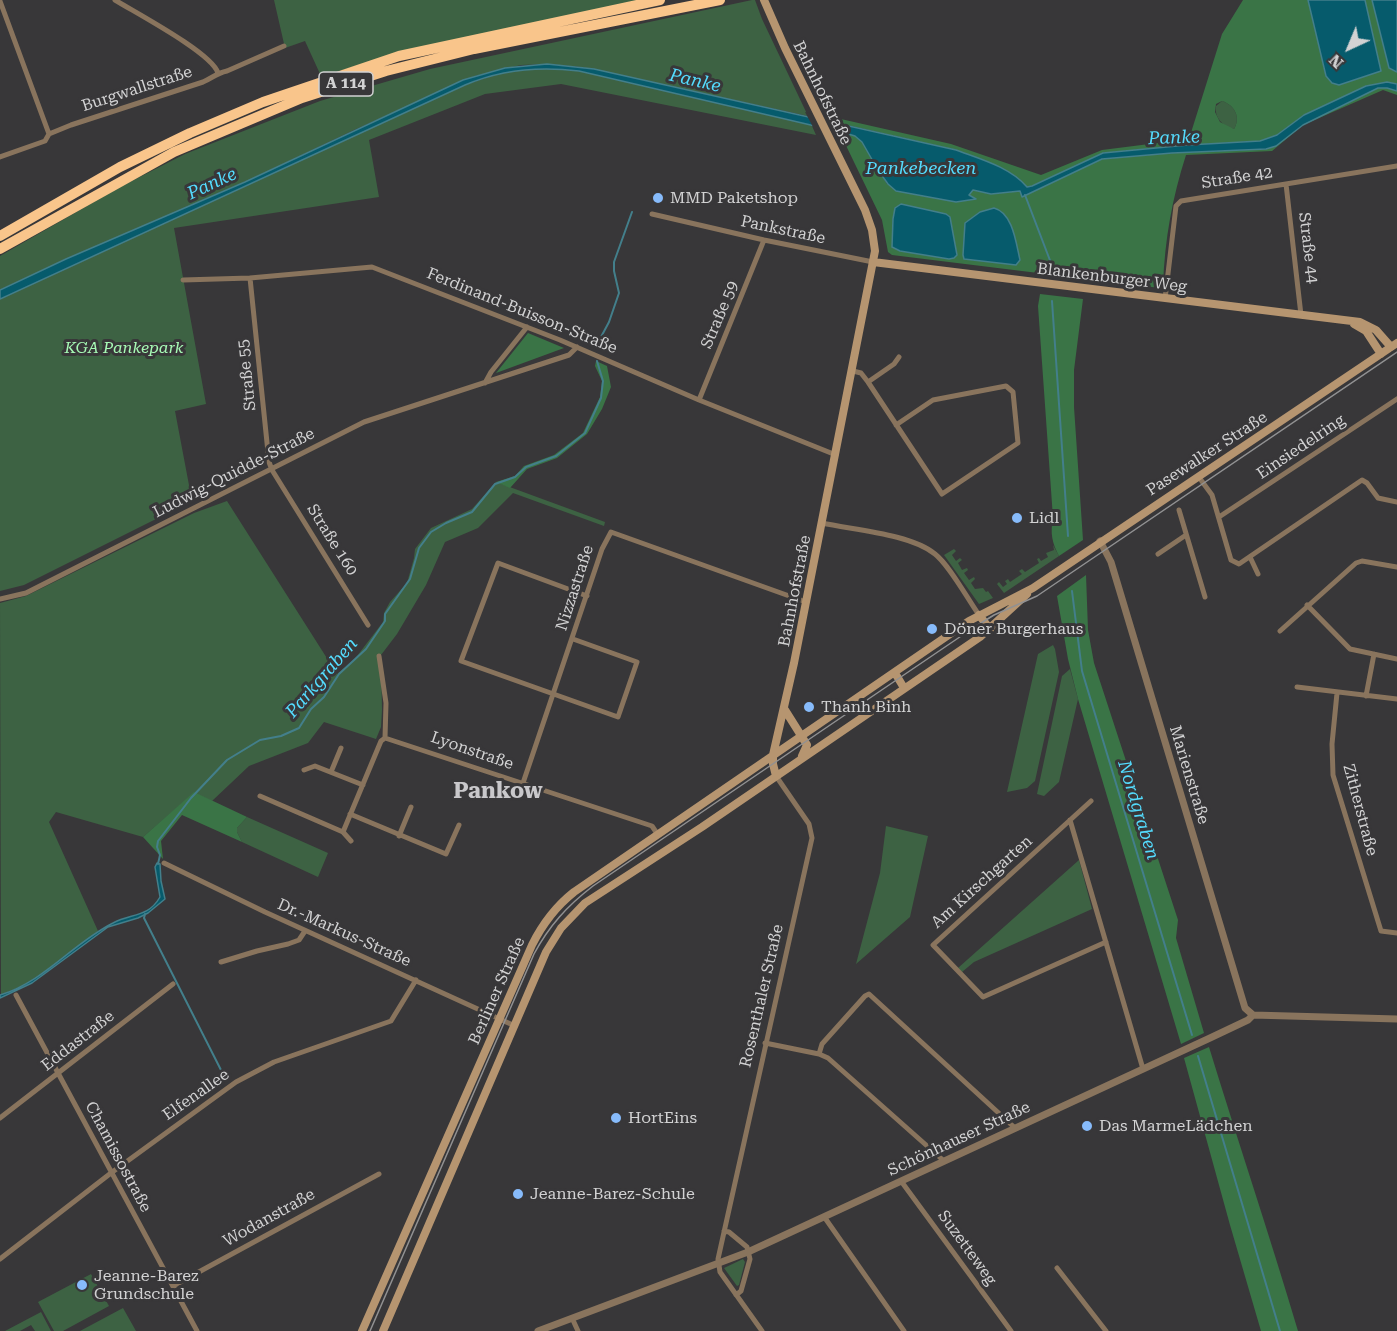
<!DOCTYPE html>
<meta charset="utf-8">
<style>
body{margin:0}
#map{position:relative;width:1397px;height:1331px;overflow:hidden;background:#383739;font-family:"Roboto Serif",serif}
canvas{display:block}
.north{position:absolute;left:1319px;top:18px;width:60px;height:60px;-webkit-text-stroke:4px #383739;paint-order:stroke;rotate:224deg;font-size:16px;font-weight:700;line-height:24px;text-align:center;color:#d2d2d3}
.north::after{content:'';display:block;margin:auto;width:21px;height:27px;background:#d2d2d3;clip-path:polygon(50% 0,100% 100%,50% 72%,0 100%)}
</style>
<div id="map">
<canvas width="1397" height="1331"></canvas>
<div class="north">N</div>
</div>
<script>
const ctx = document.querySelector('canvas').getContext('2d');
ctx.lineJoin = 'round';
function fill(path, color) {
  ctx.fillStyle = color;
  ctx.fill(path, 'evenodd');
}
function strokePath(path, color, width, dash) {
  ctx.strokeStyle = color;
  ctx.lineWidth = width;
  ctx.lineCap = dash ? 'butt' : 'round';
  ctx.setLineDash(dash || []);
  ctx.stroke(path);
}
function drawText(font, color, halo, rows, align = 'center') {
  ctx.font = font + ' "Roboto Serif",serif';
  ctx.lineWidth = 6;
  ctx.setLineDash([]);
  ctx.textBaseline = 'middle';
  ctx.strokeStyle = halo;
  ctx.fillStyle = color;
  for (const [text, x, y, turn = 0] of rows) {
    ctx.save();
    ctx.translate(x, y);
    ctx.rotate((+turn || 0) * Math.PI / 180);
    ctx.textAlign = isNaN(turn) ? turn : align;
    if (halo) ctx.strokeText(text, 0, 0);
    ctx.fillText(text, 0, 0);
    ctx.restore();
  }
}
const green = new Path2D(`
 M274,0H640L414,50L321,76L305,41L285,48Z
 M752,0H755L762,19L808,116L581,67L547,64L521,65L475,76L354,130L245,182L66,259L0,290V256L120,187L185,154L320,101L430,69Z
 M547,68L579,71L805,122L812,126L816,135L561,84L485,94L369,140L379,197L174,228L206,404L175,411L192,501L24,585L0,591V299L465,85L506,71Z
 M1222,101C1235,105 1241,118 1234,129C1223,127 1214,117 1216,106Z
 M496,482L605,522L604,526L513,493L478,528L445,542L426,585L397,634L381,655L382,710L381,727L376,739L324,722L308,743L249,766L212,801L194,793L143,837L56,812L49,822L98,931L31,982L1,995L0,603L26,596L194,513L227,501L337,674L354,660L383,622L384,613L390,602L407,583L414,558L415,549L431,528L472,509Z
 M1053,545L1059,556L1004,593L997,584L999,582L1003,587L1007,584L1005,581L1008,579L1010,582L1022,574L1019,571L1022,569L1025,572L1039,563L1037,559L1039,558L1041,561L1048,557L1046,553L1054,550Z
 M954,549L956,551L952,555L956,561L960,558L962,560L958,563L962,570L967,568L968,570L964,573L969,580L974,577L975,579L971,583L975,589L983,588L986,592L988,591L993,598L979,604L944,555Z
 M1053,645L1055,649L1059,672L1035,781L1027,788L1007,792L1038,654Z
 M1070,669L1078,699L1059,782L1044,796L1037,794L1062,676Z
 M247,817L328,853L318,877L242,842L237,832V828Z
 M886,826L928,836L910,917L856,964L880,873Z
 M1079,860L1092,909L974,962L962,972L958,968Z
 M743,1259L745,1262L739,1285L737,1286L724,1268Z
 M91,1274L109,1306L63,1331H54L38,1302Z
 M123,1308L136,1331H80Z
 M41,1312L51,1331H35L31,1325L20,1331H5Z`);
const forest = new Path2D(`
 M1243,0H1308L1326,76L1381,71L1365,0H1372L1389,68L1397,72V84L1387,82L1366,86L1304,115L1277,135L1260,141L1188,145L1103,153L1032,186L1026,187L1019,179L956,150L834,122L832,117L951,144L1041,175L1102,150L1189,139L1222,34ZM1222,101C1235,105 1241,118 1234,129L1220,122L1215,112L1216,104Z
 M1378,88H1387L1397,91V95L1383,90L1303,125L1272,151L1186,155C1172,199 1165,238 1163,285L1160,288L892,255L888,252L882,220L839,131L855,136L862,142L887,184L975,199L969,195L972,190L991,194L1020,191L1022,197L1102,159L1172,153L1266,149L1303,125ZM895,208L946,214L950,217L957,255L949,259L901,251L893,247V219Z
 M1040,294L1083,299L1074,370V407L1083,540L1059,556C1052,543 1050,533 1053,518L1038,306Z
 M528,333L564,348L496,373Z
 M596,361L607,366L611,387L602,409L587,434L557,458L527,469L510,488L496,482L515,476L524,466L554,455L583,433L600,397L602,381L595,366Z
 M1086,575L1088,630L1094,663L1178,920L1176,938L1204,1033L1181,1044L1078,699L1068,659L1057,596Z
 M194,792L247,817L237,828V832L242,842L182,815L161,841L163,859L143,837Z
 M1209,1047C1238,1142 1270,1236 1298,1331H1261L1230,1225L1184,1058Z`);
const water = new Path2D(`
 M1308,0H1365L1381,71L1339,85L1332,83L1326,76Z
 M1372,0H1397V72L1389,68Z
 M547,64L594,69L956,150C980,159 1010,167 1027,187L1032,186L1103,153L1188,145L1260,141L1277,135L1304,115L1366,86L1387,82L1397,84V91L1387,88H1378L1303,125L1276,146L1266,149L1172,153L1102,159L1022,197L1020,191L991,194L973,190L969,195L976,199L956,202L896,191L888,184L878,170L862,142L855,136L845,133L579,71C539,66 502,69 465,85L0,299V290L66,259L245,182L463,80L505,68Z
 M901,204L946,214L950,217L957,255L954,258L949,259L900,251L892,247L893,219L895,208Z
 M994,208C1013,213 1016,243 1020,260L1016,265L964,259L963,255L965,223L980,212Z
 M157,863L160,864L161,881L165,899L148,913L138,918L108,927L32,983L0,998V995C44,982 73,943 113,923C131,913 148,918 160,897L155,867Z`);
const pier = new Path2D(`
 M805,112L832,118L841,135L814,129Z`);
const stream = new Path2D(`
 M1025,195L1051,263L1050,269
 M1052,301L1068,536
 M601,350V337L609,322L619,293L614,271V262L632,212
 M1072,591L1082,671L1192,1035
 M158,864L160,855L157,847L158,841L191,798L227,760L260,740L281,736L299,728L311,709L324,697L339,674L366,649L385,621V614L410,579L419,548L431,532L446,523L472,512L495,484L515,477L526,467L556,456L585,433L601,398L603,381L597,361
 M145,914L144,918L224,1076
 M1198,1056L1280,1331`);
const minor = new Path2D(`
 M115,0C136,13 212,53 218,73
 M0,1L49,134
 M0,157L45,141L49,134L71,125L203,82C212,78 217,73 227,71L284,46
 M1286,184L1301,315
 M652,214L764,240L873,262
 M250,278L269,462L272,470L368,625
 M183,280L250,278L372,267L560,340L699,400L836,455
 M1165,299L1176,206L1181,201L1397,166
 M853,371L861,373L868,382L942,494L1018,443L1013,392L1006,386L933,400L896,425
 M868,382L894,364L899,357
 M485,383L491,372L527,327
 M699,400L764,240
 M1198,476L1212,495L1231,560L1239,564L1362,480L1367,483L1378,498L1397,502
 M1179,510L1205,597
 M1219,517L1397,399
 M822,523C854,530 911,534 935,554C950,566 967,598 979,615
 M1158,554L1186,535
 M1250,557L1258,574
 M0,599L26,593L364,422L569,355L577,347
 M1307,605L1350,649L1397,659
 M1280,631L1356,563L1362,561L1397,567
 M573,639L637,662L618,717L461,661L498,563L587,596
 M379,656L386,703L385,738
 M1297,687L1397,699
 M1337,693L1332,744L1333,775L1381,931L1397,933
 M1366,696L1374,654
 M385,738L652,826L658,835
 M304,770L315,766L363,785
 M331,772L341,748
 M523,783L602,549L611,532L806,602
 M260,796L343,832L351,841
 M1091,801L933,945L983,997L1106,942
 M350,814L446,854L459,825
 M1070,820L1143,1069
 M343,832L381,741L385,738
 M399,836L411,807
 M164,863L265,912L515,1026
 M221,962L257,951L288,944L299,940L305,931
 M16,995L197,1331
 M765,1043L819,1054L828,1058L944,1161
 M819,1054L822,1044L865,996L869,994L1015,1128
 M0,1118L173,984
 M901,1181L1011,1331
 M825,1218L904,1331
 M724,1231L729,1232L747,1247L750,1259L741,1291L736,1295
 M0,1259L111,1173L236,1082L274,1062L391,1021L416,980
 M1057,1268L1106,1331
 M173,1286L379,1174
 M572,1318L578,1331
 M762,1331L720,1272L718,1259L812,838L809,824L776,776`);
const tertiary = new Path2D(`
 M1100,541L1111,562L1245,1008L1253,1015
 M538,1331L748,1252L1210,1038L1248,1020L1253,1015L1397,1019`);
const secondary = new Path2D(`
 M764,0L785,48L865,210L872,230L875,251L794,663L773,755V764L776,776
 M873,262L1360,322L1376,330L1391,347
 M1354,324L1366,331L1381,354
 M979,615L990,629
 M895,673L904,688
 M785,710L807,745L802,756
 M362,1331L532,945C543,923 555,907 574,892L969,621L1033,588L1397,343
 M383,1331L546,952L561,928L585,903L702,827L980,637L1027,594`);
const motorway = new Path2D(`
 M0,236L120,167L190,133L263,102L399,56L660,0
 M0,249L174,152L302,98L386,71L474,49L720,0`);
const tram = new Path2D(`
 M370,1331L534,954C549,926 567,906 593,886L973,628L994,615L1037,596L1397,352`);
const markers = [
 [658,198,6,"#87bbfb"],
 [1017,518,6,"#87bbfb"],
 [932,629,6,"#87bbfb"],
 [809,707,6,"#87bbfb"],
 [616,1118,6,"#87bbfb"],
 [1087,1126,6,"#87bbfb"],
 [518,1194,6,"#87bbfb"],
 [82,1285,6,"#87bbfb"]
];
const shields = [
 [346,84,54]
];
const shieldNames = [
 ["A 114",346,84]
];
const streetNames = [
 ["Burgwallstraße",137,89,-18],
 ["Bahnhofstraße",822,93,64],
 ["Straße 42",1237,178,-9],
 ["Pankstraße",783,230,12],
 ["Straße 44",1308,248,83],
 ["Blankenburger Weg",1112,278,7],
 ["Ferdinand-Buisson-Straße",522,311,22],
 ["Straße 59",720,315,-67],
 ["Straße 55",247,375,-96],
 ["Einsiedelring",1301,447,-34],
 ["Pasewalker Straße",1207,454,-33],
 ["Ludwig-Quidde-Straße",234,473,-27],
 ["Straße 160",332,540,58],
 ["Nizzastraße",575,588,-72],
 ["Bahnhofstraße",795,591,-79],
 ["Lyonstraße",472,751,19],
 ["Marienstraße",1189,775,73],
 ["Zitherstraße",1360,810,75],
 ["Am Kirschgarten",982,882,-42],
 ["Dr.-Markus-Straße",344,933,24],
 ["Berliner Straße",497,991,-66],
 ["Rosenthaler Straße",762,996,-77],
 ["Eddastraße",78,1041,-38],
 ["Elfenallee",196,1095,-35],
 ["Schönhauser Straße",959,1139,-25],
 ["Chamissostraße",118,1157,62],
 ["Wodanstraße",269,1218,-29],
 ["Suzetteweg",967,1248,54]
];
const poiNames = [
 ["MMD Paketshop",670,198],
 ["Lidl",1029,518],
 ["Döner Burgerhaus",944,629],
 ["Thanh Binh",821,707],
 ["HortEins",628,1118],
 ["Das MarmeLädchen",1099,1126],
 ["Jeanne-Barez-Schule",530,1194],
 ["Jeanne-Barez",94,1276],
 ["Grundschule",94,1294]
];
const parkNames = [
 ["KGA Pankepark",124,348]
];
const waterNames = [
 ["Panke",695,81,13],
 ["Panke",1174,138,-2],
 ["Pankebecken",921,169],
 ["Panke",212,184,-25],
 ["Parkgraben",322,678,-49],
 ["Nordgraben",1138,810,73]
];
const districtNames = [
 ["Pankow",498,792]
];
fill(green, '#3d6243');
fill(forest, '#3a7446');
fill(water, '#065b6c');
strokePath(water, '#437f8b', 1.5);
fill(pier, '#383739');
strokePath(stream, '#437f8b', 2);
strokePath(minor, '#89745d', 5);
strokePath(tertiary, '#89745d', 7);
strokePath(secondary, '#b69570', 8);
strokePath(motorway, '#f9c58b', 10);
strokePath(tram, '#919192', 1.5);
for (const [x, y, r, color] of markers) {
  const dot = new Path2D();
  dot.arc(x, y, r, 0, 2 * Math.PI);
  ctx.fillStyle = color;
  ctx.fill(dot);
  strokePath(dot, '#383739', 2);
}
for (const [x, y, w] of shields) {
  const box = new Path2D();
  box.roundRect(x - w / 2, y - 12, w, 24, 4.5);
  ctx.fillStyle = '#383739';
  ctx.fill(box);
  strokePath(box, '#d2d2d3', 1.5);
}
drawText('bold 15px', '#d2d2d3', null, shieldNames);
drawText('16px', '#d2d2d3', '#383739', streetNames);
drawText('16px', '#d2d2d3', '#383739', poiNames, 'left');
drawText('italic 16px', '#a7fab5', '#383739', parkNames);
drawText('italic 18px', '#54dcfe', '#383739', waterNames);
drawText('bold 22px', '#c9c8cb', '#383739', districtNames);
</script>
